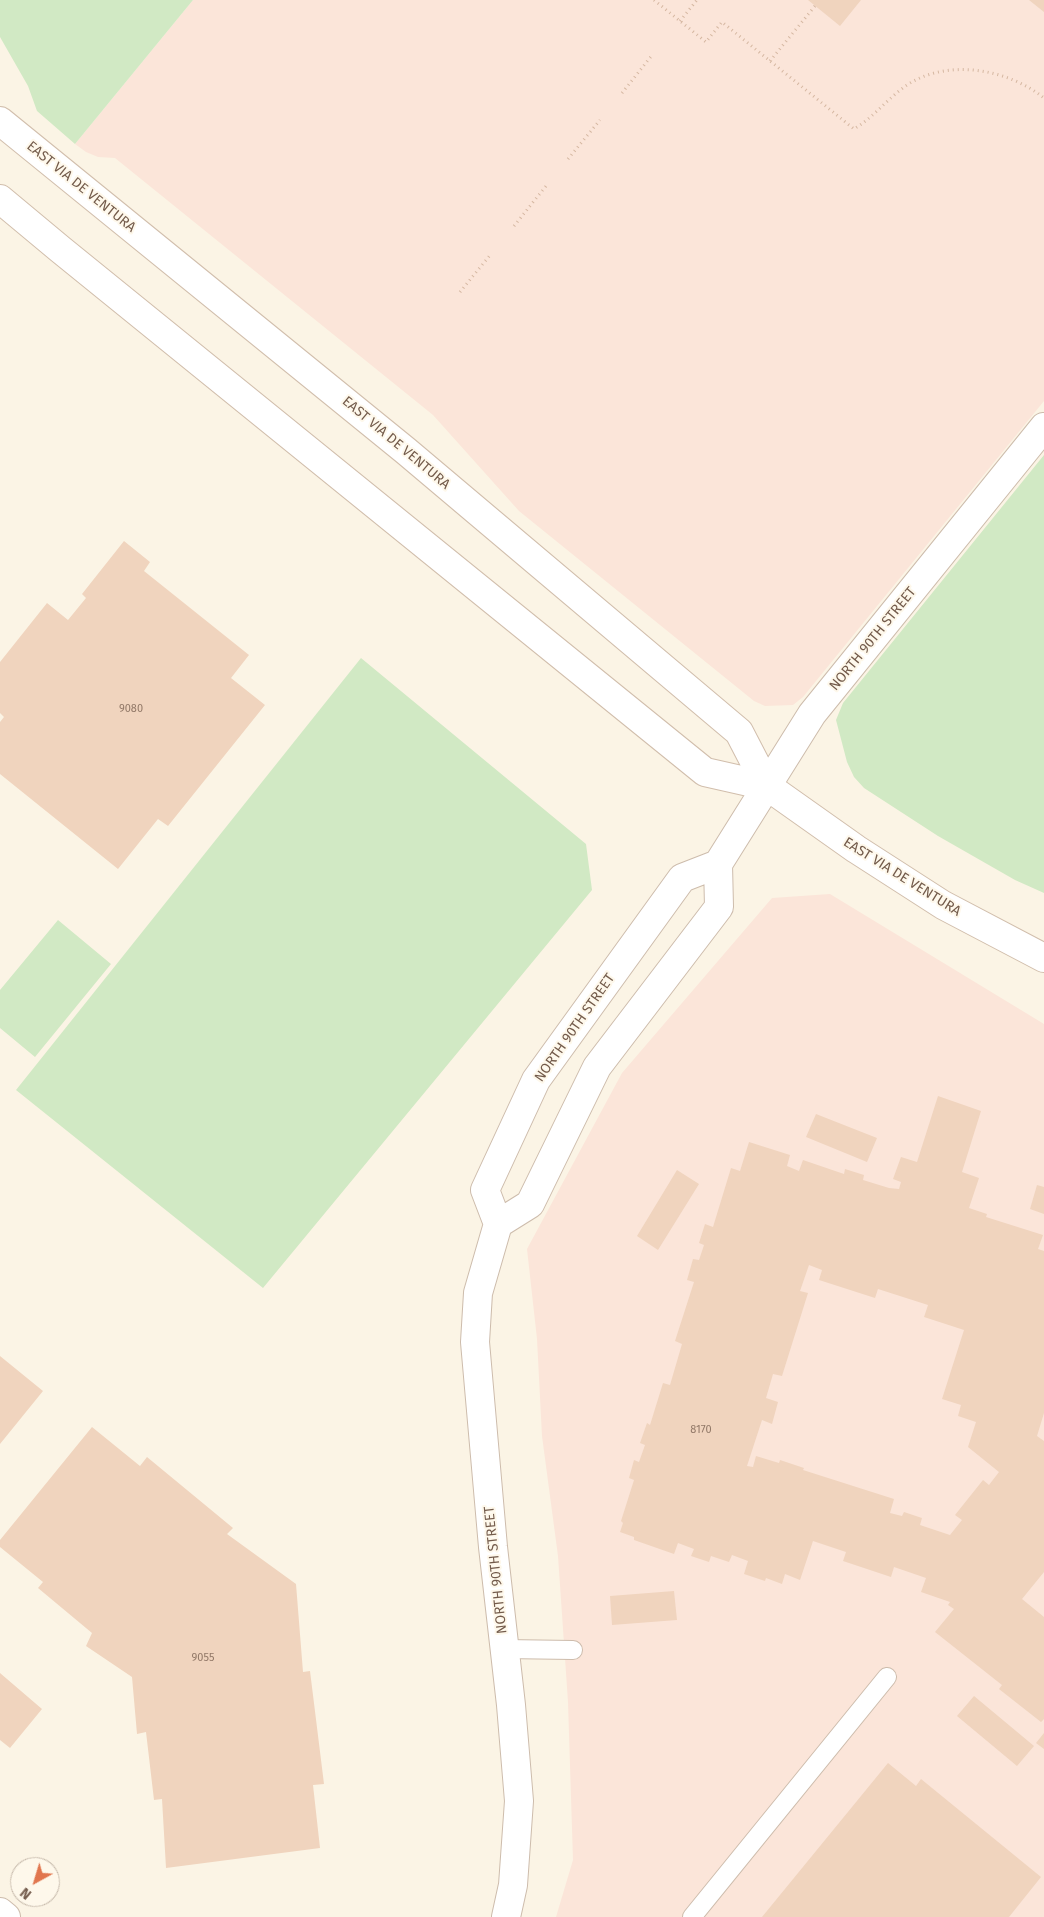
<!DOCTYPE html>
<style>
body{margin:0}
#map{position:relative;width:1044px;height:1917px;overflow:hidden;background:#fbf4e5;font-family:"Fira Sans",sans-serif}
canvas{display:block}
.north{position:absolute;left:10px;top:1857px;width:50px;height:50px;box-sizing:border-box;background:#fef8eb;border:1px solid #c6b9ab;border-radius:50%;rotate:219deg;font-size:14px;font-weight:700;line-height:20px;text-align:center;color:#735b4b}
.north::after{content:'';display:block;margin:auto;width:18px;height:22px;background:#e1764e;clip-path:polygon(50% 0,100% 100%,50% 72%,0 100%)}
</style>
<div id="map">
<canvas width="1044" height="1917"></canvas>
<div class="north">N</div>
</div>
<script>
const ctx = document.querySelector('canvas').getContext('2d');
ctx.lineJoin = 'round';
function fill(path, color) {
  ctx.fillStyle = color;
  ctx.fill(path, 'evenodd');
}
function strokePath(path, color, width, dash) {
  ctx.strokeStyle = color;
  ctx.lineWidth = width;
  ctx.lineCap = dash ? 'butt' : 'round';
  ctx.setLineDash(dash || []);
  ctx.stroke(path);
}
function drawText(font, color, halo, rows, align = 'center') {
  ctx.font = font + ' "Fira Sans",sans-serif';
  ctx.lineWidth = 4;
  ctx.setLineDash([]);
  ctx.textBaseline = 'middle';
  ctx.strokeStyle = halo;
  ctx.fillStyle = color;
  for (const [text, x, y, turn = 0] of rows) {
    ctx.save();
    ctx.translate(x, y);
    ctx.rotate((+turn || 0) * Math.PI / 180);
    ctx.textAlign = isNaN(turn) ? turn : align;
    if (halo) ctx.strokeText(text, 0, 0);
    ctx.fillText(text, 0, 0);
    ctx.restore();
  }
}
const commercial = new Path2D(`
 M193,0H1044V401L803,697L793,705L765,706L754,701L519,511L433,415L115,158L98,157L86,152L75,144Z
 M830,894L1044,1024V1917H556L573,1860L568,1702L558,1556L542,1436L537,1339L527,1249L622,1073L772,898Z`);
const green = new Path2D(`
 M0,0H193L75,144L37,111L28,86L0,37Z
 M1044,455V893L1015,880L938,836L864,788L854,777L847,762L836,720L843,703Z
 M361,658L586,844L592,890L263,1288L16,1090Z
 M58,920L111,964L35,1057L0,1028V990Z`);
const building = new Path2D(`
 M808,0H861L840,26Z
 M1029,0H1044V12Z
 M124,541L150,562L144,571L249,655L231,678L265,705L168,826L158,819L118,869L0,774V722L4,717L0,713V662L47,603L68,620L86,598L82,594Z
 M938,1096L981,1111L962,1172L979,1178L969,1208L987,1214L986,1217L1043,1235L1038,1249L1044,1251V1413L1037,1436L1044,1441V1572L1022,1599L1044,1617V1719L1041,1722L999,1689L1002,1685L935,1632L954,1609L948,1605L950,1602L921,1592L926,1578L894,1567L891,1577L843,1561L846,1552L813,1541L800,1580L785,1574L782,1584L766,1578L765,1581L744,1574L748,1561L732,1555L729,1562L711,1556L709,1562L691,1556L694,1549L678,1543L674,1554L634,1540V1537L620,1532L623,1523L621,1521L634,1480L629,1478L634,1460L639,1462L645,1445L640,1443L647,1423L650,1425L663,1383L670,1385L682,1344L675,1341L694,1282L687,1280L693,1259L699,1260L704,1245L699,1243L705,1224L713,1227L731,1168L740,1171L749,1142L790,1155L787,1166L799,1171L803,1160L844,1174L845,1169L864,1175L863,1180L889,1188L899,1189L901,1182L893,1179L901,1157L917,1162ZM809,1265L822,1270L819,1280L875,1298L878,1289L928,1305L924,1317L964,1330L942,1399L961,1405L958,1416L976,1422L968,1447L999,1472L989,1485L983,1480L955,1515L962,1520L950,1535L920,1525L922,1518L904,1512L902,1516L890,1513L894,1499L803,1470L804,1468L780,1460L779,1463L756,1456L753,1467L747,1466L762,1420L772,1424L778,1402L766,1398L773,1374L782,1376L808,1293L800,1291Z
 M816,1114L877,1138L867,1162L806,1137Z
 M677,1170L699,1184L658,1250L637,1236Z
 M1037,1185L1044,1187V1214L1030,1209Z
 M0,1356L43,1391L0,1444Z
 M92,1427L140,1466L147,1457L233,1528L227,1534L296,1584L303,1672L310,1671L324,1784L313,1785L320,1848L166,1868L162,1799L154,1800L146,1732L137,1734L132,1677L86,1646L92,1633L38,1588L43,1582L0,1547V1540Z
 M674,1591L677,1620L612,1625L610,1596Z
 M0,1673L42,1709L10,1748L0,1740Z
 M974,1696L1034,1746L1017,1766L957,1716Z
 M1044,1733V1749L1036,1743Z
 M888,1763L916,1786L921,1779L1041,1877L1009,1917H762Z`);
const path = new Path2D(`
 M654,0L706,42L722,22L854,129C874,117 888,98 907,85C948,58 1008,69 1044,98
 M680,21L697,0
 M770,61L815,6
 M622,93L653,54
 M568,159L600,120
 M514,226L546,186
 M460,292L491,254`);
const lane = new Path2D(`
 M504,1649L573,1650
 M692,1917L887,1677`);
const street = new Path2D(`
 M498,1224L530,1204L597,1067L719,907L718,864L812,714L1044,427
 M0,1912L6,1917
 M506,1917L513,1885L519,1801L511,1705L493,1547L475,1342L478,1293L498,1224L485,1190L536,1080L682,878L718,864`);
const secondary = new Path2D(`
 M0,121L406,451L739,732L767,786
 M0,199L60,249L705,772L767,786L856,849L943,905L1044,958`);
const numberNames = [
 ["9080",131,709],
 ["8170",701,1430],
 ["9055",203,1658]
];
const streetNames = [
 ["EAST VIA DE VENTURA",81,187,39],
 ["EAST VIA DE VENTURA",396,443,40],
 ["NORTH 90TH STREET",873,639,-51],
 ["EAST VIA DE VENTURA",902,877,32],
 ["NORTH 90TH STREET",575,1028,-55],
 ["NORTH 90TH STREET",496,1570,-96]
];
fill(commercial, '#fbe5d9');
fill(green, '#d1e9c4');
fill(building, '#f0d4be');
strokePath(lane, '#cdbcac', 20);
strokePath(street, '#cdbcac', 30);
strokePath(secondary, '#d1beac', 30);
strokePath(path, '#d5b7a1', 3, [1, 4]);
strokePath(lane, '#fff', 18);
strokePath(street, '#fff', 28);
strokePath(secondary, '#fff', 28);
drawText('11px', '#927968', null, numberNames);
drawText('14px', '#735b4b', '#fef8eb', streetNames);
</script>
